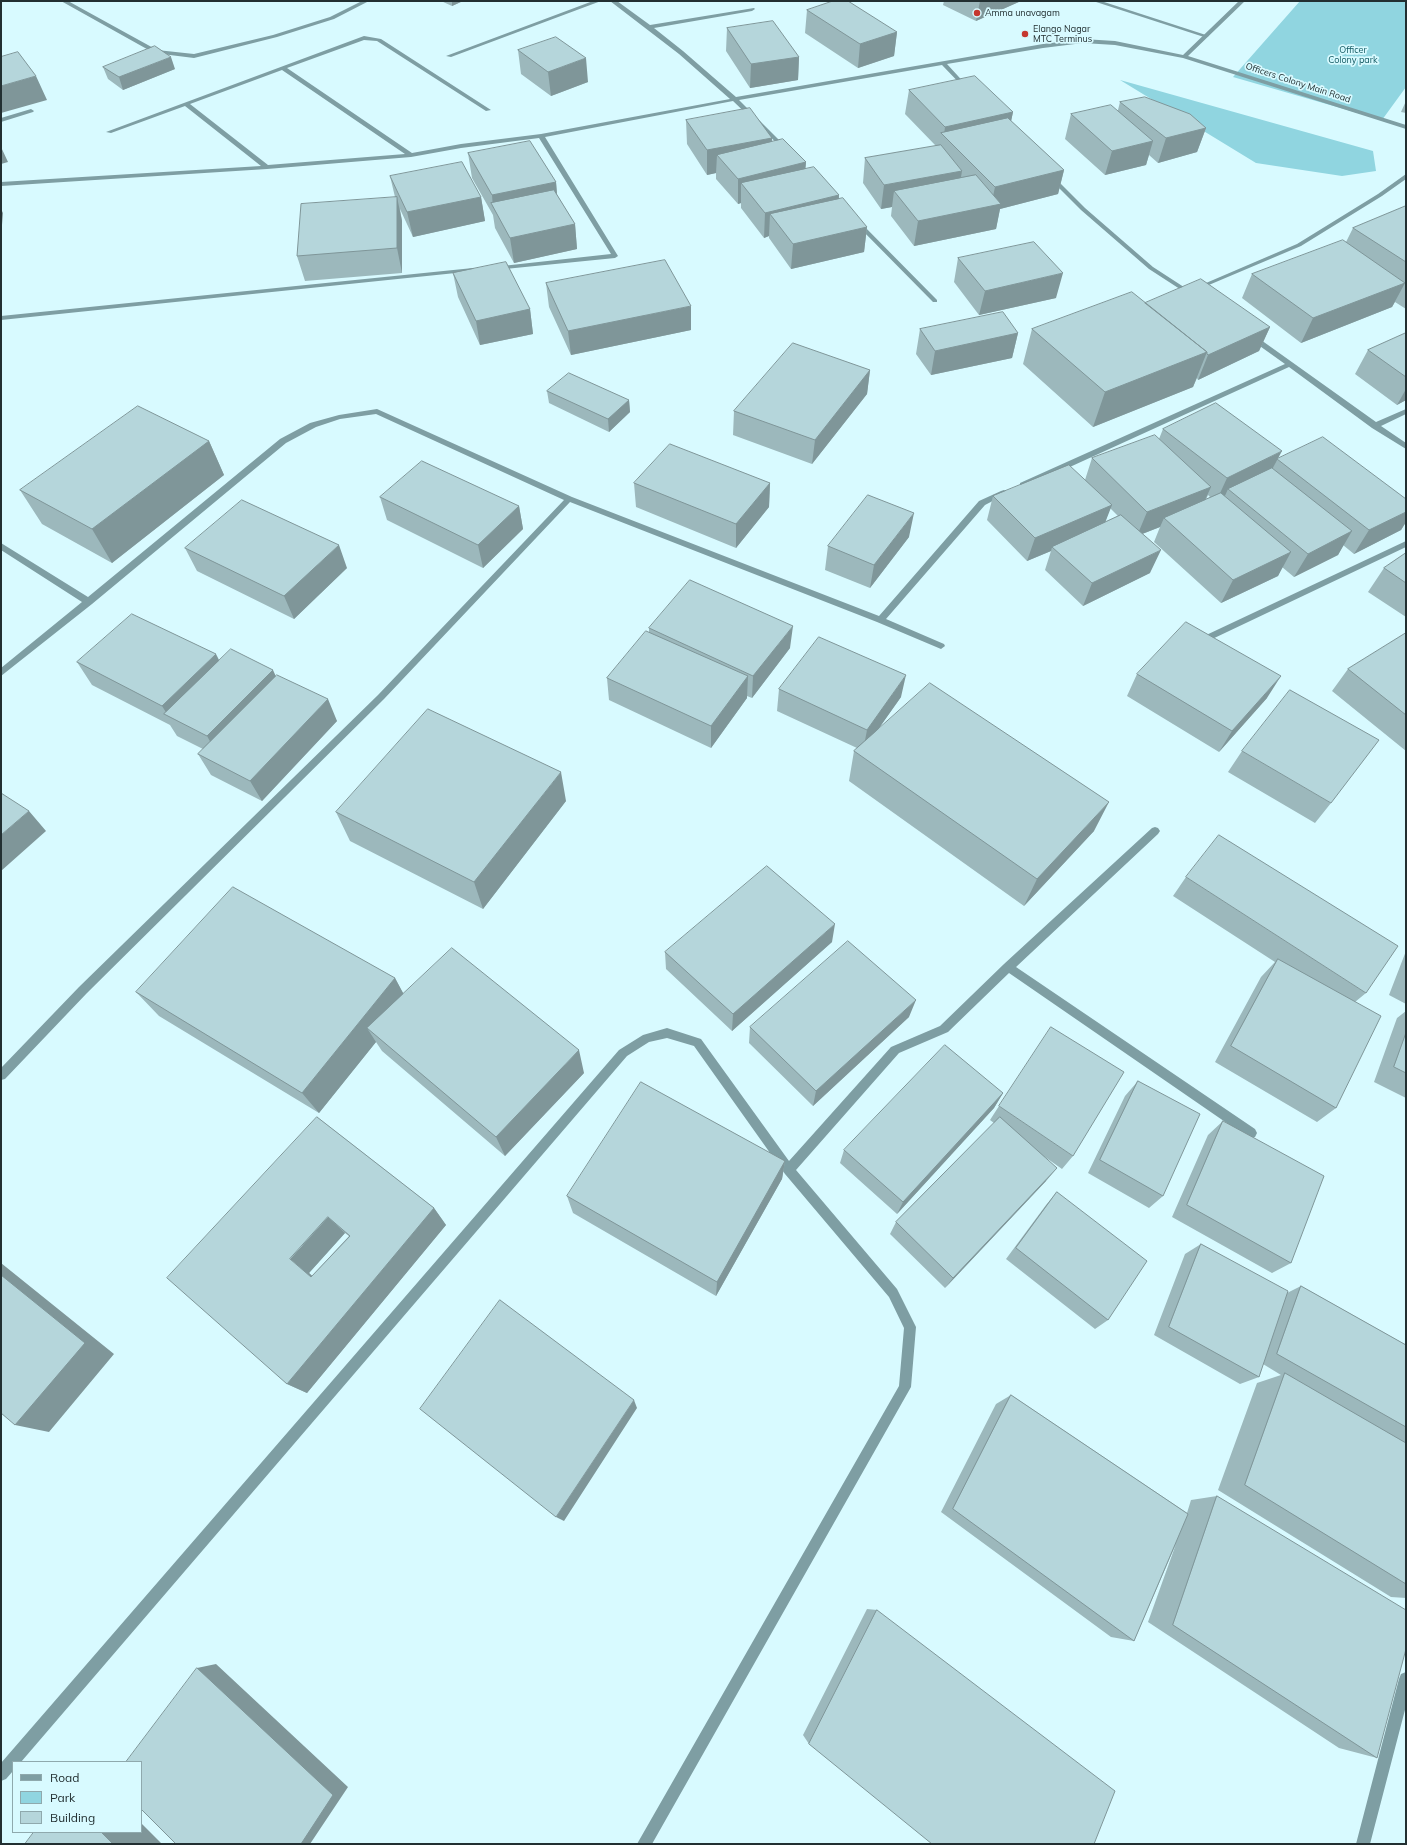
<!DOCTYPE html>
<style>
body{margin:0}
#map{position:relative;width:1407px;height:1845px;overflow:hidden;background:#d8faff;font-family:Mulish,sans-serif}
canvas{display:block}
.frame{position:absolute;inset:0;border:2px solid #222f31;pointer-events:none}
.legend{position:absolute;left:12px;top:1761px;width:130px;height:72px;box-sizing:border-box;background:#d8faff;border:1px solid #8fa9ad;margin:0;padding:5px 7px;list-style:none;font-size:12px;color:#222f31}
.legend li{display:flex;align-items:center;gap:8px;height:20px}
.legend b{width:20px;border:1px solid #8fa9ad}
</style>
<div id="map">
<canvas width="1407" height="1845"></canvas>
<div class="frame"></div>
<ul class="legend">
<li><b style="height:5px;background:#7e9ea3"></b>Road</li>
<li><b style="height:11px;background:#90d5e0"></b>Park</li>
<li><b style="height:11px;background:#b5d6db"></b>Building</li>
</ul>
</div>
<script>
const ctx = document.querySelector('canvas').getContext('2d');
ctx.lineJoin = 'round';
function fill(path, color) {
  ctx.fillStyle = color;
  ctx.fill(path, 'evenodd');
}
function strokePath(path, color, width, dash) {
  ctx.strokeStyle = color;
  ctx.lineWidth = width;
  ctx.lineCap = dash ? 'butt' : 'round';
  ctx.setLineDash(dash || []);
  ctx.stroke(path);
}
function drawText(font, color, halo, rows, align = 'center') {
  ctx.font = font + ' Mulish,sans-serif';
  ctx.lineWidth = 3.5;
  ctx.setLineDash([]);
  ctx.textBaseline = 'middle';
  ctx.strokeStyle = halo;
  ctx.fillStyle = color;
  for (const [text, x, y, turn = 0] of rows) {
    ctx.save();
    ctx.translate(x, y);
    ctx.rotate((+turn || 0) * Math.PI / 180);
    ctx.textAlign = isNaN(turn) ? turn : align;
    if (halo) ctx.strokeText(text, 0, 0);
    ctx.fillText(text, 0, 0);
    ctx.restore();
  }
}
const green = new Path2D(`
 M1300,1H1406V87L1382,120L1233,77Z
 M1120,80L1373,151L1376,171L1342,176L1256,163Z`);
const service = new Path2D(`
 M1093,1H1101L1209,36L1204,37Z`);
const minor = new Path2D(`
 M61,1H68L157,50L194,54L273,35L330,17L362,1H369L334,19L277,37L194,58L154,53Z
 M593,1H601L451,57L446,56Z
 M610,1H617L650,25L754,8L755,9L752,11L654,28L683,51L736,97L1043,44L1083,39L1115,41L1183,55L1239,1H1245L1188,56L1406,125V129L1183,58L1115,45L1083,43L1043,48L947,64L969,88V90L967,91L942,65L739,100L788,149V151L786,152L733,101L545,137L618,256L615,258L495,270L492,268L493,267L611,254L539,138L461,148L411,157L267,169L1,186V182L261,166L185,106L111,133L106,132L364,36L381,39L491,110L486,111L377,41L364,40L287,68L412,153L461,144L541,134L730,99L679,54ZM282,70L405,154L268,165L190,104Z
 M31,109L34,111L33,112L1,122V118Z
 M1406,174V179L1382,196L1301,246L1197,290L1192,289L1297,244L1378,194Z
 M1048,175H1052L1085,208L1153,267L1190,291V293H1186L1149,269L1081,210L1048,177Z
 M856,222H860L937,300V302H933L856,224Z
 M473,268L476,270L475,271L1,320V316Z
 M1250,335H1254L1376,422L1406,409V414L1381,426L1406,443V449L1372,428L1289,367L1026,487H1020V483L1285,364L1250,339Z
 M377,409L572,497L879,616L979,501L1001,491L1004,490L1008,493L985,505L886,619L944,644L945,646L941,649L877,622L570,502L384,699L87,993L5,1079L1,1080V1068L79,987L378,695L564,500L376,414L340,419L316,427L286,443L92,604L1,676V668L82,602L1,550V543L88,597L280,439L310,423L339,415Z
 M1406,541V547L1208,641H1202L1201,639L1202,637Z
 M1155,827L1158,828L1160,831L1158,834L1016,967L1255,1129L1257,1133L1255,1137L1251,1138L1247,1137L1009,973L948,1032L899,1053L796,1170L897,1289L916,1327L911,1387L652,1844H637L899,1386L904,1328L889,1297L785,1174L694,1046L667,1038L649,1042L627,1056L21,1762H13V1771L6,1779L1,1781V1763L619,1050L643,1035L667,1028L701,1039L789,1161L891,1047L940,1026L1004,964L1152,828Z
 M1406,1672V1706L1370,1844H1356L1399,1679L1401,1674Z`);
const wall = new Path2D(`
 M441,1H463L452,6Z
 M944,1H1021L976,21L943,5Z
 M807,10L897,32L894,56L858,68L805,33Z
 M727,28L799,57L798,80L750,88L726,51Z
 M518,50L588,82L551,96L521,74Z
 M103,67L175,69L123,90L108,79Z
 M909,90L1013,112L1011,121L1064,170L1058,194L1000,209L996,229L914,246L891,216L892,207L881,209L863,183L865,158L936,146L905,114Z
 M1406,101V113L1401,112Z
 M1120,102L1206,128L1197,152L1158,163L1149,155L1146,165L1105,175L1065,139L1071,114L1118,110Z
 M686,120L772,138V141L806,162L805,169L839,195V199L867,227L864,252L791,269L769,238V236L764,238L741,208V203L738,204L716,179V173L707,175L687,144Z
 M468,153L556,182L557,195L575,224L577,249L514,263L495,228L493,215L472,178Z
 M390,176L481,197L485,221L413,237L400,209L402,221V273L305,281L297,256L395,197Z
 M1406,206V309L1395,302L1392,307L1301,343L1242,298L1252,274L1346,242L1353,228Z
 M958,258L1056,298L979,315L954,282Z
 M453,273L530,309L533,334L480,345L458,297Z
 M546,283L691,330L571,355L549,307Z
 M1145,303L1270,327L1259,351L1198,380L1197,378L1193,387L1093,427L1023,364L1032,329Z
 M920,329L1018,333L1012,358L931,375L916,354Z
 M1406,333V400L1397,405L1355,374L1368,350Z
 M870,370L867,394L812,464L733,435L734,411Z
 M547,391L629,400L630,412L609,432L549,403Z
 M1163,429L1278,459L1406,499V522L1401,530L1354,554L1343,545L1338,555L1294,577L1282,567L1278,576L1221,603L1154,542L1160,527L1142,534L1150,573L1083,606L1045,570L1051,551L1027,561L987,520L993,496L1085,480L1092,458L1159,439ZM1208,495L1210,497L1206,500ZM1110,508L1118,516L1105,522Z
 M209,441L224,475L112,563L42,524L20,490Z
 M634,483H770L769,507L736,548L636,507Z
 M380,497L519,506L523,529L483,568L387,520Z
 M909,537L870,588L825,570L828,546Z
 M185,548L347,568L294,619L197,571Z
 M1406,553V617L1368,592L1384,568Z
 M649,628L790,648L752,698L747,696V698L711,748L609,700L607,678L649,632Z
 M1406,633V751L1332,691L1348,669Z
 M219,661L276,676L337,721L262,801L211,775L198,754L203,749L177,736L170,725L92,685L77,662Z
 M1137,674L1267,698L1219,752L1127,696Z
 M779,689L901,697L878,729L1094,831L1024,906L849,781L854,751L857,748L777,711Z
 M1242,751L1331,803L1315,823L1228,772Z
 M566,801L483,909L350,841L336,812Z
 M1186,877L1366,993L1355,1002L1336,1108L1317,1122L1215,1062L1261,977L1275,962L1173,896Z
 M832,942L732,1031L666,969L665,952Z
 M1406,951V1004L1389,995Z
 M395,978L403,994L584,1073L505,1156L382,1051L376,1042L319,1113L159,1016L136,992Z
 M1406,1011V1098L1374,1082L1397,1018Z
 M909,1017L813,1106L749,1043L750,1027Z
 M1138,1081L1163,1196L1149,1208L1088,1173L1125,1096Z
 M1003,1093L994,1108L897,1214L840,1163L844,1150Z
 M999,1106L1073,1156L1062,1169L1045,1157L1046,1181L945,1288L890,1234L896,1222L994,1123L990,1120Z
 M317,1117L434,1208L446,1225L307,1393L287,1384ZM345,1233L349,1236L312,1276L309,1273Z
 M1223,1121L1291,1263L1272,1273L1172,1217L1208,1135Z
 M785,1161L782,1179L716,1296L573,1213L567,1196Z
 M1057,1192L1108,1320L1095,1329L1006,1259L1046,1205Z
 M1201,1244L1287,1293L1301,1286L1406,1345V1598L1391,1597L1218,1490L1257,1383L1281,1375L1263,1364L1259,1377L1240,1384L1154,1335L1185,1254Z
 M1011,1395L1187,1513L1191,1500L1217,1496L1377,1758L1339,1748L1148,1622L1176,1544L1134,1641L1111,1637L941,1512L996,1404Z
 M867,1609L877,1610L809,1744L803,1735Z`);
const shadedWall = new Path2D(`
 M452,1H463L452,6Z
 M980,1H1021L976,21Z
 M897,32L894,56L858,68L860,44Z
 M171,57L175,69L123,90L119,77Z
 M799,57L798,80L750,88L751,64Z
 M586,58L588,82L551,96L548,72Z
 M36,76L47,100L1,113V86Z
 M1013,112L1008,136L944,135L945,127Z
 M1206,128L1197,152L1158,163L1166,138Z
 M772,138L771,162L717,155L716,173L707,175V150Z
 M1153,141L1146,165L1105,175L1112,151Z
 M1,147L8,162L1,164Z
 M806,162L804,187L741,183V203L738,204V179Z
 M1064,170L1058,194L1000,209L996,229L914,246L918,221L991,206L995,187Z
 M962,171L958,195L894,191L892,207L881,209L884,185Z
 M556,182L558,206L493,208L492,195Z
 M839,195L837,220L770,214L769,236L764,238L765,213Z
 M397,197L402,221V273L397,248Z
 M481,197L485,221L413,237L407,212Z
 M1,209L3,213L1,237Z
 M575,224L577,249L514,263L510,238Z
 M867,227L864,252L791,269L793,244Z
 M1063,273L1056,298L979,315L985,291Z
 M1405,283L1392,307L1301,343L1313,318Z
 M691,306V330L571,355L568,331Z
 M530,309L533,334L480,345L476,321Z
 M1270,327L1259,351L1198,380L1208,355Z
 M1018,333L1012,358L931,375L935,351Z
 M1207,352L1193,387L1093,427L1105,392Z
 M870,370L867,394L812,464L815,440Z
 M1406,389V400L1397,405Z
 M629,400L630,412L609,432L608,419Z
 M209,441L224,475L112,563L92,529Z
 M1282,451L1269,475L1228,489L1224,498L1216,502L1227,478Z
 M770,483L769,507L736,548V524Z
 M1211,487L1200,511L1164,518L1160,527L1137,536L1147,512Z
 M1112,505L1103,528L1052,547L1051,551L1027,561L1035,538Z
 M519,506L523,529L483,568L478,545Z
 M1406,512V522L1401,530L1354,554L1369,530Z
 M914,513L909,537L870,588L874,565Z
 M1352,531L1338,555L1294,577L1308,554Z
 M339,545L347,568L294,619L284,596Z
 M1161,550L1150,573L1083,606L1092,583Z
 M1291,552L1278,576L1221,603L1233,580Z
 M793,626L790,648L752,698L753,676Z
 M216,654L227,676L169,717L162,706Z
 M273,670L283,692L219,757L207,736Z
 M906,675L901,697L863,751L867,730Z
 M748,676L747,698L711,748V726Z
 M1281,676L1267,698L1219,752L1232,731Z
 M328,699L337,721L262,801L250,781Z
 M561,772L566,801L483,909L474,882Z
 M1109,802L1094,831L1024,906L1037,879Z
 M29,811L46,831L1,871V835Z
 M835,924L832,942L732,1031L733,1014Z
 M395,978L408,1002L367,1028L376,1042L319,1113L302,1093Z
 M916,1000L909,1017L813,1106L816,1091Z
 M579,1050L584,1073L505,1156L496,1137Z
 M1003,1093L994,1108L897,1214L903,1202Z
 M785,1161L782,1179L716,1296L717,1282Z
 M1057,1168L1046,1181L945,1288L953,1278Z
 M434,1208L446,1225L307,1393L287,1384Z
 M328,1217L345,1233L309,1273L329,1291L311,1277L290,1259Z
 M1,1263L114,1354L49,1432L15,1425L1,1275Z
 M634,1400L637,1408L564,1521L556,1517Z
 M216,1664L348,1787L310,1844H301L197,1668Z
 M141,1823L162,1844H113L101,1832H141Z`);
const building = new Path2D(`
 M833,1H848L897,32L860,44L807,10Z
 M773,21L799,57L751,64L727,28Z
 M556,37L586,58L548,72L518,50Z
 M155,46L171,57L119,77L103,67Z
 M18,52L36,76L1,86V57Z
 M975,76L1013,112L945,127L909,90Z
 M1145,97L1190,114L1206,128L1166,138L1120,102Z
 M1111,105L1153,141L1112,151L1071,114Z
 M750,108L772,138L707,150L686,120Z
 M1008,118L1064,170L995,187L941,133Z
 M783,139L806,162L738,179L717,155Z
 M530,141L556,182L492,195L468,153Z
 M941,145L962,171L884,185L865,158Z
 M462,162L481,197L407,212L390,176Z
 M814,167L839,195L765,213L741,183Z
 M976,175L1001,204L918,221L894,191Z
 M554,190L575,224L510,238L491,203Z
 M397,197V248L297,256L301,204Z
 M843,198L867,227L793,244L770,214Z
 M1406,206V262L1353,228Z
 M1343,240L1405,283L1313,318L1252,274Z
 M1034,242L1063,273L985,291L958,258Z
 M665,260L691,306L568,331L546,283Z
 M506,262L530,309L476,321L453,273Z
 M1201,279L1270,327L1208,355L1207,354V352L1145,303Z
 M1132,292L1207,352L1105,392L1032,329Z
 M1003,312L1018,333L935,351L920,329Z
 M1406,333V377L1368,350Z
 M793,343L870,370L815,440L734,411Z
 M569,373L629,400L608,419L547,391Z
 M1216,403L1282,451L1227,478L1163,429Z
 M138,406L209,441L92,529L20,490Z
 M1155,435L1211,487L1147,512L1092,458Z
 M1323,437L1406,499V512L1369,530L1277,459Z
 M670,444L770,483L736,524L634,483Z
 M422,461L519,506L478,545L380,497Z
 M1069,465L1112,505L1035,538L993,496Z
 M1272,468L1352,531L1308,554L1228,489Z
 M1221,493L1291,552L1233,580L1164,518Z
 M868,495L914,513L874,565L828,546Z
 M242,500L339,545L284,596L185,548Z
 M1121,515L1161,550L1092,583L1052,547Z
 M1406,553V583L1384,568Z
 M690,580L793,626L753,676L649,628Z
 M132,614L216,654L162,706L77,662Z
 M1186,622L1281,676L1232,731L1137,674Z
 M646,631L748,676L711,726L607,678Z
 M1406,633V715L1348,669Z
 M819,637L906,675L867,730L779,689Z
 M231,649L273,670L207,736L164,714Z
 M277,675L328,699L250,781L198,754Z
 M930,683L1109,802L1037,879L854,751Z
 M1290,690L1379,740L1331,803L1242,751Z
 M428,709L561,772L474,882L336,812Z
 M1,793L29,811L1,835Z
 M1219,835L1398,946L1366,993L1186,877Z
 M767,866L835,924L733,1014L665,952Z
 M233,887L395,978L302,1093L136,992Z
 M848,941L916,1000L816,1091L750,1027Z
 M452,948L579,1050L496,1137L367,1028Z
 M1278,959L1381,1016L1336,1108L1231,1046Z
 M1051,1027L1124,1072L1073,1156L999,1106Z
 M1406,1033V1073L1394,1067Z
 M945,1045L1003,1093L903,1202L844,1150Z
 M1138,1081L1200,1114L1163,1196L1100,1160Z
 M641,1082L785,1161L717,1282L567,1196Z
 M317,1117L434,1208L287,1384L167,1278ZM328,1217L350,1236L311,1277L290,1259Z
 M1000,1117L1057,1168L953,1278L896,1222Z
 M1223,1121L1324,1176L1291,1263L1187,1205Z
 M1057,1192L1147,1261L1108,1320L1016,1248Z
 M1201,1244L1288,1291L1259,1377L1169,1327Z
 M1,1275L85,1343L15,1425L1,1413Z
 M1301,1286L1406,1345V1427L1277,1354Z
 M500,1300L634,1400L556,1517L420,1409Z
 M1285,1373L1406,1443V1584L1245,1485Z
 M1011,1395L1188,1514L1134,1641L953,1509Z
 M1217,1496L1406,1610V1649L1377,1758L1173,1625Z
 M877,1610L1115,1791L1094,1844H932L809,1744Z
 M197,1668L333,1795L301,1844H176L141,1809V1762H126Z
 M34,1832H101L113,1844H25Z`);
const markers = [
 [977,13,4,"#c5372f"],
 [1025,34,4,"#c5372f"]
];
const farPoinames = [
 ["Amma unavagam",985,13],
 ["Elango Nagar",1033,29],
 ["MTC Terminus",1033,39]
];
const farParknames = [
 ["Officer",1353,50],
 ["Colony park",1353,60]
];
const farStreetnames = [
 ["Officers Colony Main Road",1298,83,18]
];
fill(green, '#90d5e0');
fill(service, '#7e9ea3');
fill(minor, '#7e9ea3');
fill(wall, '#9cb8bc');
fill(shadedWall, '#7f9699');
fill(building, '#b5d6db');
strokePath(building, '#7f9699', 1);
for (const [x, y, r, color] of markers) {
  const dot = new Path2D();
  dot.arc(x, y, r, 0, 2 * Math.PI);
  ctx.fillStyle = color;
  ctx.fill(dot);
  strokePath(dot, '#d8faff', 1.5);
}
drawText('9px', '#222f31', '#d8faff', farPoinames, 'left');
drawText('9px', '#115861', '#d8faff', farParknames);
drawText('9px', '#222f31', '#d8faff', farStreetnames);
</script>
